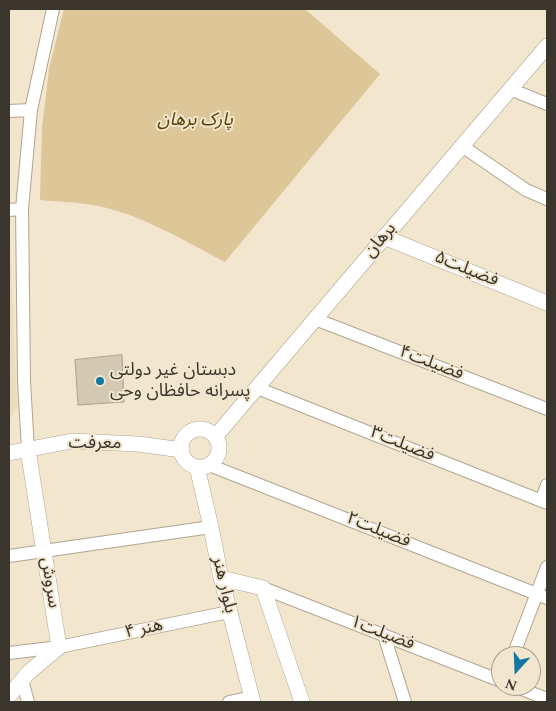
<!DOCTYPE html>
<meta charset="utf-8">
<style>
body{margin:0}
#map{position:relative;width:556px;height:711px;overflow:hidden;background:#f2e6cf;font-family:Spectral,serif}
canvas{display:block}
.frame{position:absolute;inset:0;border:10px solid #3b362d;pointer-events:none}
.north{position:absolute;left:491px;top:646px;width:50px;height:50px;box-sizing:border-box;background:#f2e6cf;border:1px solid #a9a08e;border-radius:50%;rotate:200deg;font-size:14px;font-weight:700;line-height:20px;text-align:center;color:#3b362d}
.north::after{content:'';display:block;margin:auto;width:18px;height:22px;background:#1278a3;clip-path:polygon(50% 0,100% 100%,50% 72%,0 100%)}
</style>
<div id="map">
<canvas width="556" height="711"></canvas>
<div class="frame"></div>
<div class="north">N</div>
</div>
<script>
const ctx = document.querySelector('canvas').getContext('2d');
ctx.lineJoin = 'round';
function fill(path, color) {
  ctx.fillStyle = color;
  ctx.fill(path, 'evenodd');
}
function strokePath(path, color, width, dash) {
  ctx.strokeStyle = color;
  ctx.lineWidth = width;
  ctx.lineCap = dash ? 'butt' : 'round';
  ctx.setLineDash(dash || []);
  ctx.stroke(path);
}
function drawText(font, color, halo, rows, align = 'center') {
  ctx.font = font + ' Spectral,"Noto Sans Arabic",serif';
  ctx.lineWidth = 4;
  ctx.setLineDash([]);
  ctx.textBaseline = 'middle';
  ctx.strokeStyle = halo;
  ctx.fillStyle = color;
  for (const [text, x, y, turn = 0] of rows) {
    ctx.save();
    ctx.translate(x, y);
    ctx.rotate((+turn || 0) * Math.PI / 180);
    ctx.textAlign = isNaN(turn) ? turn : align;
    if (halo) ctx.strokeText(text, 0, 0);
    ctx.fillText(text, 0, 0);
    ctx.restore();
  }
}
const built = new Path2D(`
 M9,240L10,241L17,407L9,421Z`);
const green = new Path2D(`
 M64,9H305L380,74L225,262C187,242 140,214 98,206C79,202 59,202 40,200L42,128L49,69Z`);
const building = new Path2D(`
 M122,355L124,402L78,405L75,360Z`);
const minor = new Path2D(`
 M510,89L547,104
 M9,111L31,110
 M462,146L526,190L547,199
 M9,210L22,209
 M315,319L547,409
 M257,388L547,503
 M28,450L24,381L22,209L31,110L53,9
 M209,465L547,598
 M541,501L547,485
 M9,556L211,527
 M263,588L501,681
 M384,635L405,702
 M9,653L59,647L229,612
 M513,656L547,567
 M22,680L28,702
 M514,686L547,699
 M229,702L252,697`);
const tertiary = new Path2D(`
 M384,237L547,303
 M181 448a19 19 0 1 1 38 0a19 19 0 1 1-38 0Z
 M215,437L547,46
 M9,453L72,441L138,444L182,450
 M197,467L211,527L221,578L253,702
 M221,578L263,588L302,702
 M9,696L28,673L59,647L28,450`);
const markers = [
 [100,381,5,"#1278a3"]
];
const parkNames = [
 ["پارک برهان",195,121]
];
const streetNames = [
 ["برهان",381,241,-50],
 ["فضیلت۵",466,270,22],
 ["فضیلت۴",431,364,21],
 ["معرفت",95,444],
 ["فضیلت۳",402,445,22],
 ["فضیلت۲",378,531,22],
 ["سروش",49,583,81],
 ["بلوار هنر",223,585,77],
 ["هنر ۴",144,630,-12],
 ["فضیلت۱",382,634,21]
];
const poiNames = [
 ["دبستان غیر دولتی",110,371],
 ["پسرانه حافظان وحی",110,392]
];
fill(built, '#ebdcbe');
fill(green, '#ddc698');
fill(building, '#d3c8b1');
strokePath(building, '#aba08a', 1);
strokePath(minor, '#b0a58f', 14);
strokePath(tertiary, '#b0a58f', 16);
strokePath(minor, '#fff', 12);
strokePath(tertiary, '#fff', 15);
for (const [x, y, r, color] of markers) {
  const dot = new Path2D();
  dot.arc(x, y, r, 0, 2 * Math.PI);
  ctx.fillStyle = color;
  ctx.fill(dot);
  strokePath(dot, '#f2e6cf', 2);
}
drawText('italic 18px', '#594000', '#f2e6cf', parkNames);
drawText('18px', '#3b362d', '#f2e6cf', streetNames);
drawText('18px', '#3b362d', '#f2e6cf', poiNames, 'left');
</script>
